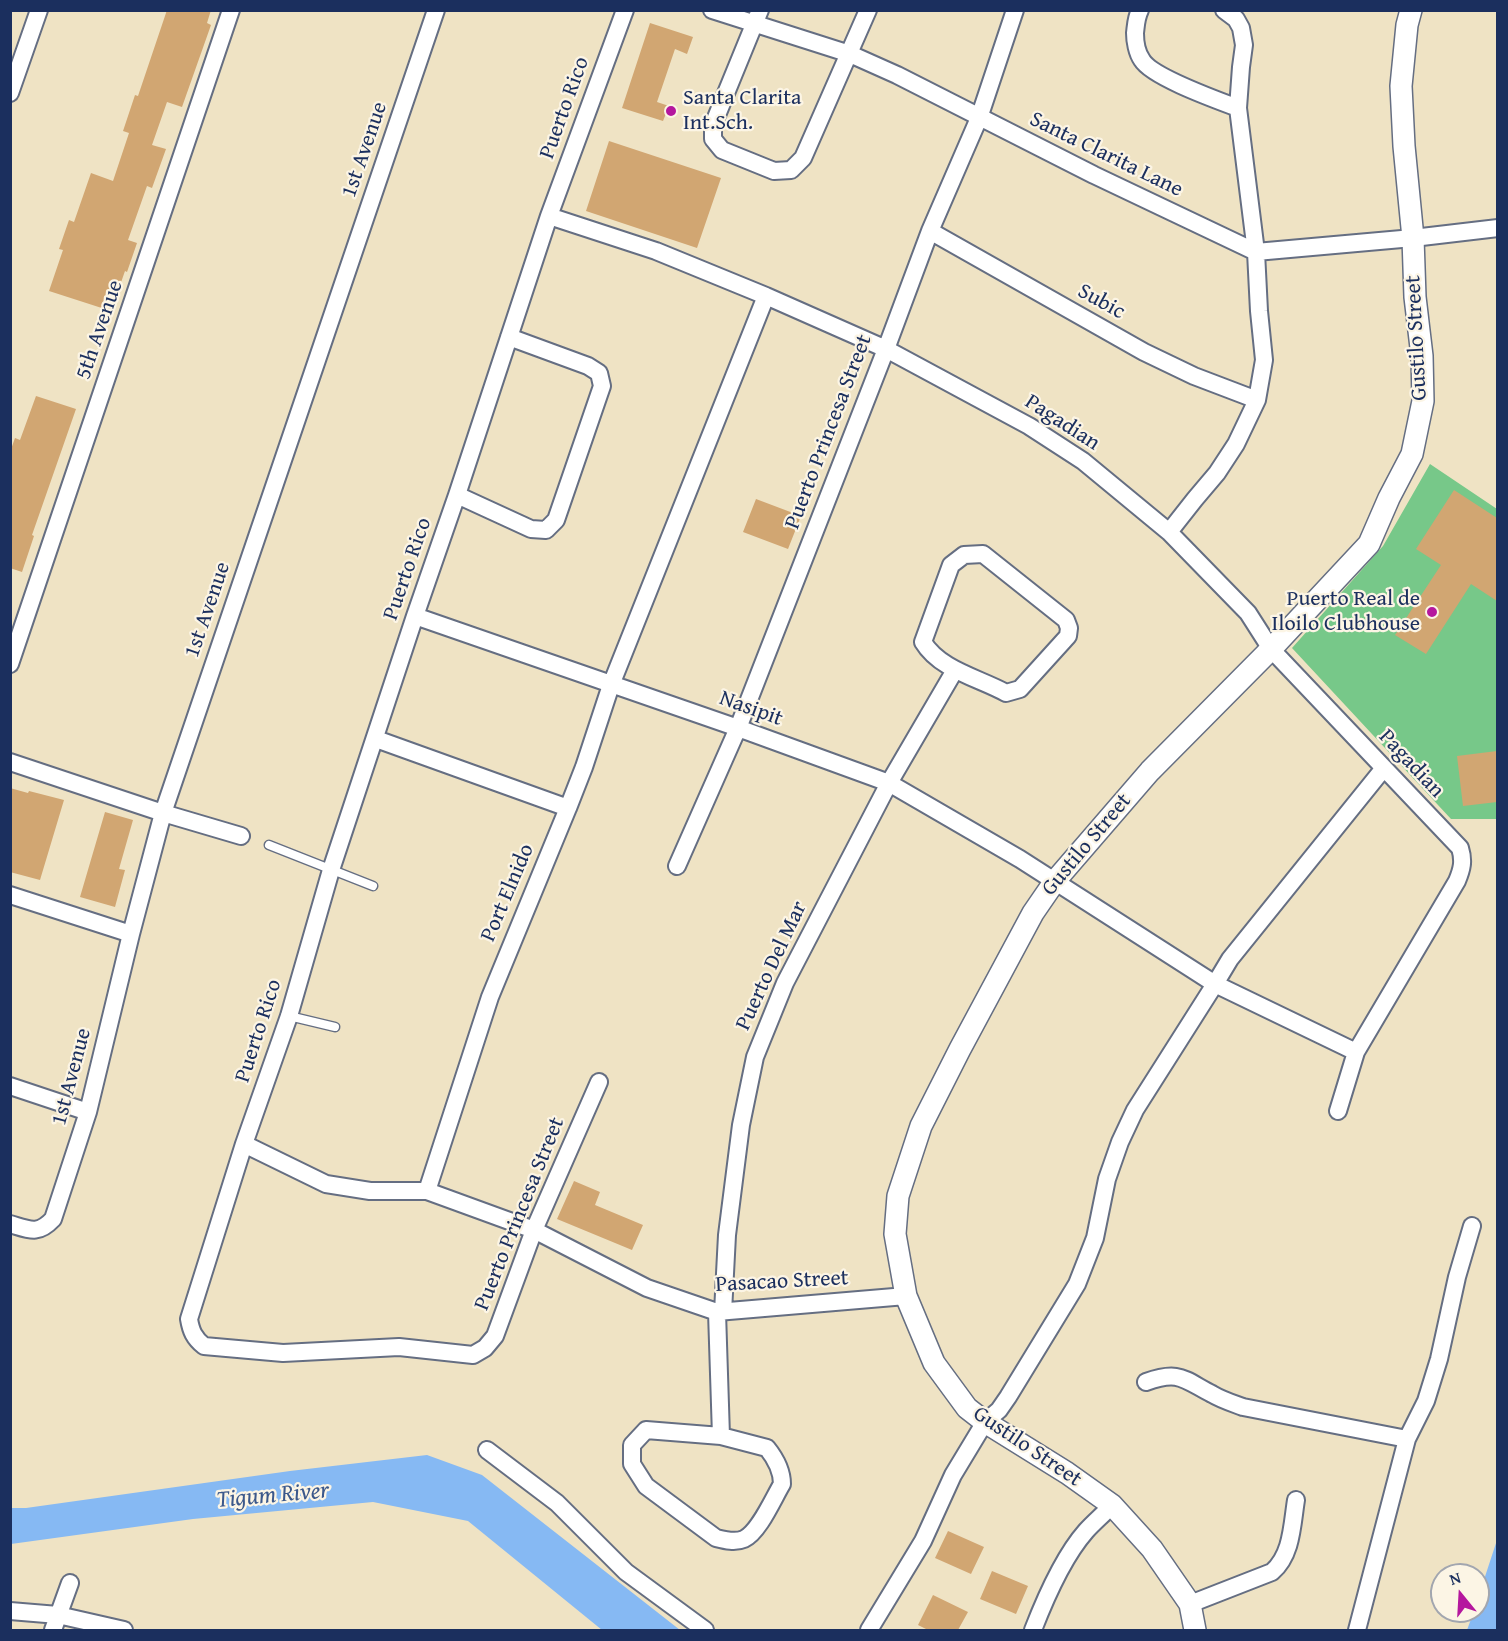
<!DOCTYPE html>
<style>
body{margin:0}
#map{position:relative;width:1508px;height:1641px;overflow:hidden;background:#efe3c4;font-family:"Gentium Book Plus",serif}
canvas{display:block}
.frame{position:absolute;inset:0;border:12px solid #1b2f5e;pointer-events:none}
.north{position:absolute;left:1430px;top:1563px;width:60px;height:60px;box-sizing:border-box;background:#fcf5e5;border:2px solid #a2a6af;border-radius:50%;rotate:342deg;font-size:16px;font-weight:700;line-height:24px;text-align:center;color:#1b2f5e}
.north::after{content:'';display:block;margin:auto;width:21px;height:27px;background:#b5179e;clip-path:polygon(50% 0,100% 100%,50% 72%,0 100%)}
</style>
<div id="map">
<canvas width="1508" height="1641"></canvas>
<div class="frame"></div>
<div class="north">N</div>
</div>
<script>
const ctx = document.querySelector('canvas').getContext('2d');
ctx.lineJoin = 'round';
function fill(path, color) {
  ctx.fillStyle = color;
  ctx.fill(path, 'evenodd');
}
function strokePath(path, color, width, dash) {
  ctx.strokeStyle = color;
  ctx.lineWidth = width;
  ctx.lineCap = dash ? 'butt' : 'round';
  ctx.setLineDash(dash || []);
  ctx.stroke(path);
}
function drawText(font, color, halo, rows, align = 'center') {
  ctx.font = font + ' "Gentium Book Plus",serif';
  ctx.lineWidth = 4.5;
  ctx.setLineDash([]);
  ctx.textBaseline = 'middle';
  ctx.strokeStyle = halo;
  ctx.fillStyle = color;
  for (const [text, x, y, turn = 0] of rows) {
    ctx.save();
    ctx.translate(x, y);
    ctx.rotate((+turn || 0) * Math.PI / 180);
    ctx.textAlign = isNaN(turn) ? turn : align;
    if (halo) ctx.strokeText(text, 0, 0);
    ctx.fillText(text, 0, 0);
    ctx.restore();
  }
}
const green = new Path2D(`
 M1430,464L1497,509V819H1451L1292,648L1383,546Z`);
const water = new Path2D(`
 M427,1455L482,1475L680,1630H602L468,1521L373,1502L193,1519L11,1544V1508H26L290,1471Z
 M1497,1540V1630H1467L1474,1611H1478V1598Z`);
const building = new Path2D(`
 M167,10H211L207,23L211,25L182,107L167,102L152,145L166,149L152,188L147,186L128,240L137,243L127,272L125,271L111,311L49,291L63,250L59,249L69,220L74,222L91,173L113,181L129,133L123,131L135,95L138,96Z
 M650,23L693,37L687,54L675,49L657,102L669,106L663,121L622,108Z
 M609,141L721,178L697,248L586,211Z
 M36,396L76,409L32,535L34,536L22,572L10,568V452L15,438L20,440Z
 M1454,490L1497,518V601L1471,584L1426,654L1395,635L1441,565L1416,549Z
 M756,499L801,516L788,549L743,532Z
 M1497,751V802L1463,806L1457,756Z
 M10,788L28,793L29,791L64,800L40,880L10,872Z
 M105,812L133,820L119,869L125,870L115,907L80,897Z
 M574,1181L600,1192L595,1205L643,1225L632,1250L557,1219Z
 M948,1531L984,1547L971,1574L935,1558Z
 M992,1571L1028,1586L1016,1614L980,1599Z
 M933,1595L968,1612L958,1630H928L918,1625Z`);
const service = new Path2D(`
 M269,845L373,886
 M289,1016L335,1027`);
const minor = new Path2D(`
 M712,10L850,54L897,75L1094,175L1256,252L1413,238L1498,228
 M760,10L713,125V139L722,150L774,171L791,170L803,158L868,10
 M1140,10C1136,18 1136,25 1135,33C1135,41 1137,53 1142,60C1152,77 1217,100 1238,108
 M10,93L39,10
 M930,231L1144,352L1194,376L1257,400
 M457,495L531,529L546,530L556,520L602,386L599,373L588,366L509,337
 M1169,532L1195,499L1217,473L1236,444L1257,400L1264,360L1259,311L1256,252L1238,108L1241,67L1244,45L1241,28L1236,19L1224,10
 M983,554L1066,620L1069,628L1068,636L1020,689L1006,693C979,678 940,670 923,642L951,565L964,555Z
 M415,616L738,728L889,783L1020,859L1215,984L1356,1052L1457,881C1462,869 1464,861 1460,848L1271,649L1248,613L1169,532L1083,461L1029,426L886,349L766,296L656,251L549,216
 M10,664L231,10
 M376,739L568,808L490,997L427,1191
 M10,762L163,813L241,836
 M568,808L584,767L611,685L766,296
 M677,866L738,728L886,349L930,231L979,118L1015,10
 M10,895L131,934
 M599,1082L534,1230L495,1336L485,1348L473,1355L399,1347L283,1353L204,1346C194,1338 191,1331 189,1319L244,1144L289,1016L331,870L415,616L457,495L549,216L625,10
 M10,1086L88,1112
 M1338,1111L1356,1052
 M244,1144L326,1184L370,1191H427L534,1230L647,1288L717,1312L906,1296
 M10,1224C30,1230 38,1235 53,1219L88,1112L131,934L163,813L436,10
 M717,1312L721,1436L767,1448C775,1458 782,1471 782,1484C773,1499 759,1532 744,1539C735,1543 724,1540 716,1538L646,1486L632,1464V1445L646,1430L721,1436
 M723,1312L727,1235L741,1125L755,1057L785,983L889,783L955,670
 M1146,1382C1179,1370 1183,1379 1212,1394C1222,1400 1232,1403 1243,1407L1407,1439
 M487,1450L557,1503L626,1572L705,1630
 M1190,1604L1272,1572C1292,1555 1292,1525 1296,1500
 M10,1611L58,1615L124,1630
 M53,1630L70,1583
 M869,1630L923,1541L953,1475L985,1422L999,1410L1008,1397L1077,1284L1095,1238L1107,1179L1120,1142L1135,1110L1215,984L1230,959L1384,768
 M1033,1630C1045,1599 1063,1557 1086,1531C1094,1522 1104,1514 1112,1505
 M1357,1630L1407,1439L1426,1401L1439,1359L1457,1277L1472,1226`);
const tertiary = new Path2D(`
 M1195,1630L1190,1604L1152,1549L1112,1505L1067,1473L985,1422L967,1408L934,1363L906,1296L895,1234L898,1196L921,1126L960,1049L1033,913L1055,881L1150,771L1271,649L1369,544L1389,498L1412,454L1423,401L1422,356L1415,297L1413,238L1404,146L1401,86L1407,25L1411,10`);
const markers = [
 [671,111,6,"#b5179e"],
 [1432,612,6,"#b5179e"]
];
const poiNames = [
 ["Santa Clarita",683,98],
 ["Int.Sch.",683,123],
 ["Puerto Real de",1420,599,"right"],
 ["Iloilo Clubhouse",1420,624,"right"]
];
const streetNames = [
 ["Puerto Rico",565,108,-70],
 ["1st Avenue",365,150,-71],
 ["Santa Clarita Lane",1106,155,26],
 ["Subic",1101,302,29],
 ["5th Avenue",100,330,-71],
 ["Gustilo Street",1417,338,-93],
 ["Pagadian",1062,423,33],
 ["Puerto Princesa Street",829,432,-69],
 ["Puerto Rico",408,569,-71],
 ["1st Avenue",208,610,-71],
 ["Nasipit",751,709,20],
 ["Pagadian",1411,764,47],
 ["Gustilo Street",1087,845,-50],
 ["Port Elnido",508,893,-67],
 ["Puerto Del Mar",772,966,-65],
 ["Puerto Rico",259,1031,-72],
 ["1st Avenue",72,1077,-75],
 ["Puerto Princesa Street",520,1214,-68],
 ["Pasacao Street",782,1282,-3],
 ["Gustilo Street",1027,1447,34]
];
const waterNames = [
 ["Tigum River",273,1496,-5]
];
fill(green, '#77c889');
fill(water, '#86b9f3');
fill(building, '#d1a672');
strokePath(service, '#656e82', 11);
strokePath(minor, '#656e82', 20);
strokePath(tertiary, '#656e82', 24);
strokePath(service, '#fff', 8);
strokePath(minor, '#fff', 16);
strokePath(tertiary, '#fff', 21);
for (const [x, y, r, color] of markers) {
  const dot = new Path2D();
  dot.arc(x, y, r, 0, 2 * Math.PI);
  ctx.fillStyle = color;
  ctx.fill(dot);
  strokePath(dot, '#fcf5e5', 2);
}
drawText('22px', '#1b2f5e', '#fcf5e5', poiNames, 'left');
drawText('22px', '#1b2f5e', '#fcf5e5', streetNames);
drawText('italic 24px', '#3b588b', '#fcf5e5', waterNames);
</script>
